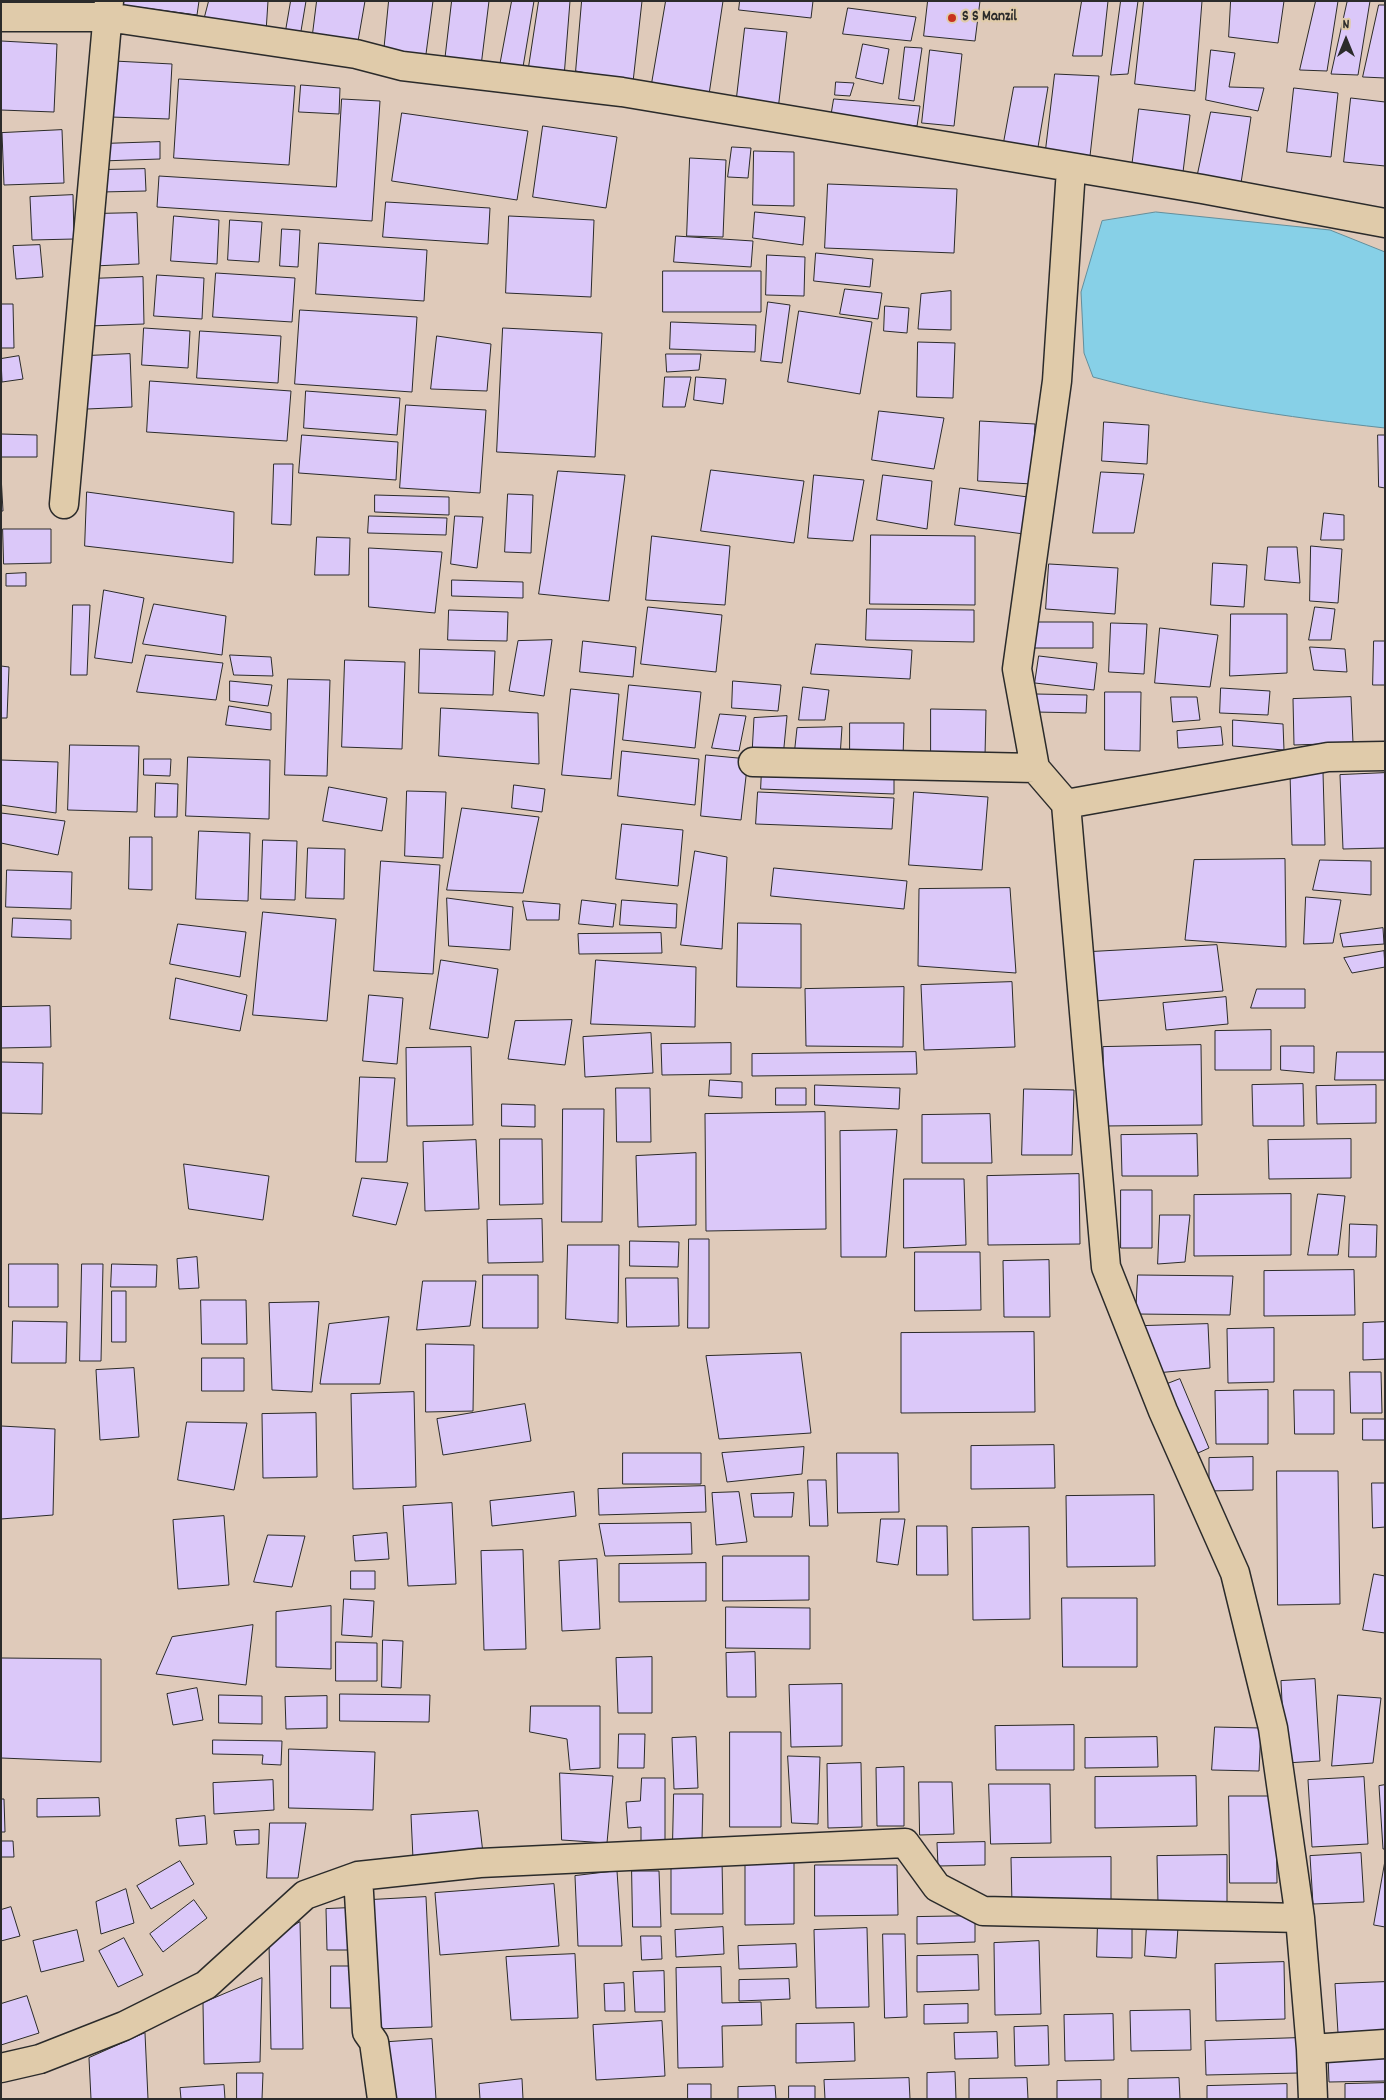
<!DOCTYPE html>
<style>
body{margin:0}
#map{position:relative;width:1386px;height:2100px;overflow:hidden;background:#dfcaba;font-family:Dekko,sans-serif}
canvas{display:block}
.frame{position:absolute;inset:0;border:2px solid #2b2b2b;pointer-events:none}
.north{position:absolute;left:1321px;top:15px;width:50px;height:50px;-webkit-text-stroke:4px #e0cbaa;paint-order:stroke;rotate:0deg;font-size:14px;font-weight:700;line-height:20px;text-align:center;color:#2b2b2b}
.north::after{content:'';display:block;margin:auto;width:18px;height:22px;background:#2b2b2b;clip-path:polygon(50% 0,100% 100%,50% 72%,0 100%)}
</style>
<div id="map">
<canvas width="1386" height="2100"></canvas>
<div class="frame"></div>
<div class="north">N</div>
</div>
<script>
const ctx = document.querySelector('canvas').getContext('2d');
ctx.lineJoin = 'round';
function fill(path, color) {
  ctx.fillStyle = color;
  ctx.fill(path, 'evenodd');
}
function strokePath(path, color, width, dash) {
  ctx.strokeStyle = color;
  ctx.lineWidth = width;
  ctx.lineCap = dash ? 'butt' : 'round';
  ctx.setLineDash(dash || []);
  ctx.stroke(path);
}
function drawText(font, color, halo, rows, align = 'center') {
  ctx.font = font + ' Dekko,sans-serif';
  ctx.lineWidth = 4.5;
  ctx.setLineDash([]);
  ctx.textBaseline = 'middle';
  ctx.strokeStyle = halo;
  ctx.fillStyle = color;
  for (const [text, x, y, turn = 0] of rows) {
    ctx.save();
    ctx.translate(x, y);
    ctx.rotate((+turn || 0) * Math.PI / 180);
    ctx.textAlign = isNaN(turn) ? turn : align;
    if (halo) ctx.strokeText(text, 0, 0);
    ctx.fillText(text, 0, 0);
    ctx.restore();
  }
}
const water = new Path2D(`
 M1156,212L1330,230L1385,252V428C1285,417 1190,403 1093,377L1084,353L1081,292L1102,221Z`);
const building = new Path2D(`
 M114,1H199L197,15L114,4Z
 M209,1H268L266,32L203,24Z
 M291,1H306L299,43L285,36Z
 M317,1H365L357,47L312,41Z
 M389,1H433L426,54L384,52Z
 M452,1H489L481,66L445,61Z
 M512,1H534L522,73L499,71Z
 M539,1H570L564,77L528,73Z
 M582,1H642L633,82L576,71Z
 M666,1H723L708,101L651,89Z
 M740,1H813L811,18L739,10Z
 M928,1H980L975,41L924,36Z
 M1082,1H1108L1102,56H1073Z
 M1121,1H1138L1128,74L1111,75Z
 M1144,1H1202L1195,91L1135,84Z
 M1231,1H1284L1278,43L1229,37Z
 M1316,1H1338L1327,71L1300,70Z
 M1370,1L1358,75L1331,74L1347,2Z
 M1379,5H1385V78L1363,77Z
 M848,8L916,17L911,41L843,34Z
 M745,28L787,32L778,110L736,105Z
 M1,41L57,44L54,112L1,110Z
 M863,44L889,49L883,84L856,78Z
 M905,47L922,48L914,101L899,99Z
 M930,50L962,54L954,126L922,123Z
 M1211,50L1235,53L1229,87L1264,88L1258,111L1206,100Z
 M114,61L172,64L169,119L111,117Z
 M1055,74L1099,76L1090,156L1046,149Z
 M179,79L295,86L289,165L174,158Z
 M836,82L854,83L850,96L835,95Z
 M301,85L340,88L339,114L299,112Z
 M1014,87H1048L1038,147L1004,142Z
 M1294,88L1338,93L1331,157L1287,152Z
 M1351,98L1385,102V166L1344,162Z
 M342,99L380,101L372,221L157,207L159,176L336,187Z
 M834,99L920,106L917,126L831,117Z
 M1139,109L1190,115L1183,172L1132,167Z
 M1211,112L1251,117L1241,183L1197,178Z
 M402,113L528,131L517,200L392,181Z
 M543,126L617,137L606,208L533,197Z
 M62,130L64,183L4,185L2,133Z
 M160,142V159L101,161L100,144Z
 M732,147L751,148L748,178L728,177Z
 M754,151L794,152V206L753,205Z
 M690,158L726,160L723,237L687,236Z
 M145,169L146,191L101,192L100,170Z
 M828,184L957,189L954,253L825,248Z
 M73,195L74,239L32,240L30,197Z
 M386,202L490,208L488,244L383,237Z
 M755,212L805,217L803,245L753,238Z
 M137,213L139,264L93,266L91,214Z
 M174,216L219,220L217,264L171,261Z
 M509,216L594,220L591,297L506,293Z
 M230,220L262,222L259,262L228,260Z
 M282,229L300,230L298,267L280,266Z
 M676,236L753,241L751,267L674,262Z
 M319,243L427,250L424,301L316,294Z
 M40,245L43,277L16,279L13,246Z
 M816,253L873,259L870,287L814,281Z
 M767,255L805,257L804,296L766,295Z
 M663,271H761V312H663Z
 M216,273L295,278L292,322L213,317Z
 M157,275L204,278L202,319L154,316Z
 M143,277L144,324L89,326L87,279Z
 M845,289L882,293L878,319L840,314Z
 M951,291V330L918,329L921,294Z
 M768,302L790,305L782,363L761,361Z
 M1,304H13L14,348H1Z
 M885,306L909,308L907,333L884,331Z
 M300,310L417,317L412,392L295,384Z
 M799,311L872,322L860,394L788,382Z
 M671,322L756,325L755,352L670,349Z
 M144,328L190,331L188,368L142,365Z
 M503,328L602,333L595,457L497,452Z
 M200,331L281,336L278,383L197,378Z
 M437,336L491,344L487,391L431,389Z
 M918,342L955,343L953,398L917,397Z
 M130,354L132,407L87,409L86,356Z
 M666,354H701L699,370L667,372Z
 M19,356L23,379L2,382L1,359Z
 M665,377H691L685,407H663Z
 M696,377L726,379L723,404L694,400Z
 M150,381L291,391L287,441L147,432Z
 M306,391L400,398L397,435L304,428Z
 M406,405L486,410L480,493L400,488Z
 M879,411L944,418L934,469L872,460Z
 M980,421L1035,424L1032,484L978,481Z
 M1104,422L1149,425L1147,464L1102,461Z
 M1,434L37,435V457H1Z
 M302,435L398,442L396,480L299,473Z
 M1378,435H1385V488L1379,487Z
 M274,464H293L291,525L272,524Z
 M711,470L804,481L794,543L701,531Z
 M558,471L625,475L609,601L539,594Z
 M1101,472L1144,474L1134,533H1093Z
 M1,475L3,511H1Z
 M814,475L864,480L853,541L808,538Z
 M883,475L932,481L927,529L877,520Z
 M960,488L1028,497L1024,534L955,525Z
 M87,492L234,512L233,563L85,546Z
 M508,494L533,495L531,553L505,552Z
 M375,495L449,497V515L375,512Z
 M1324,513L1344,515V540H1321Z
 M369,516L447,518L446,535L368,533Z
 M455,516L483,517L477,568L451,564Z
 M3,529H51V563L4,564Z
 M871,535L975,536V605L870,604Z
 M652,536L730,546L725,605L646,600Z
 M317,537L350,538L349,575H315Z
 M1311,546L1342,549L1338,603L1310,601Z
 M1268,547H1297L1300,583L1265,580Z
 M369,548L442,552L435,613L369,607Z
 M1213,563L1247,565L1244,607L1211,605Z
 M1049,564L1118,568L1115,614L1046,609Z
 M26,573V586H6V574Z
 M452,580L523,582V598L452,596Z
 M104,590L144,598L132,663L95,658Z
 M154,604L226,616L222,655L143,644Z
 M73,605H90L87,675H71Z
 M648,607L722,615L716,672L641,664Z
 M1315,607L1335,609L1331,640H1309Z
 M867,609L974,610V642L866,640Z
 M449,610L508,612L507,641L448,640Z
 M1231,614H1287V673L1230,676Z
 M1033,622H1093V648H1033Z
 M1111,623L1147,624L1144,674L1109,672Z
 M1160,628L1218,635L1210,687L1155,683Z
 M552,640L544,696L509,691L518,641Z
 M583,641L636,647L633,677L580,672Z
 M1374,641H1385V685H1373Z
 M816,644L912,650L910,679L811,674Z
 M1310,647L1345,649L1347,672L1314,670Z
 M420,649L495,651L493,695L419,693Z
 M146,655L223,663L216,700L137,692Z
 M230,655L271,657L273,676L234,675Z
 M1039,656L1097,663L1094,690L1035,683Z
 M345,660L405,662L402,749L342,747Z
 M1,666L9,667L7,718H1Z
 M288,679L330,680L327,776L285,775Z
 M230,681L272,685L268,706L230,701Z
 M733,681L781,685L778,711L732,708Z
 M629,685L701,692L695,748L623,740Z
 M803,687L829,690L825,720H799Z
 M1221,688L1270,691L1268,715L1220,713Z
 M571,689L619,694L611,779L562,775Z
 M1105,692H1141L1140,751L1105,750Z
 M1035,694L1087,695L1086,713L1035,712Z
 M1171,697H1197L1200,720L1173,722Z
 M1351,697L1353,743L1294,745L1293,699Z
 M229,706L271,713V730L226,725Z
 M441,708L538,713L539,764L439,756Z
 M931,709L986,710L985,756L931,755Z
 M720,714L746,716L739,751L712,748Z
 M787,716L783,757L752,754L754,718Z
 M1233,720L1283,724L1284,750L1233,746Z
 M850,723H904L903,758L850,757Z
 M842,727L840,757L794,756L797,728Z
 M1221,727L1223,745L1178,748L1177,731Z
 M70,745L139,746L137,812L68,810Z
 M622,751L699,759L695,805L618,796Z
 M706,755L748,759L741,820L701,816Z
 M188,757L270,760L269,819L186,816Z
 M144,759H171L170,776L144,775Z
 M1,760L58,762L56,813L1,805Z
 M762,768L894,773V794L761,789Z
 M1323,772L1325,845H1292L1290,773Z
 M1385,773V848L1343,849L1340,775Z
 M156,783L178,784L177,817H155Z
 M514,785L545,789L542,812L512,808Z
 M329,787L387,798L382,831L323,821Z
 M407,791L446,792L443,858L405,856Z
 M758,792L894,798L892,829L756,824Z
 M914,792L988,797L982,870L909,865Z
 M462,808L539,817L523,893L447,890Z
 M1,813L65,821L58,855L1,843Z
 M622,824L683,830L678,886L616,879Z
 M199,831L250,833L248,901L196,899Z
 M130,837H152V890L129,889Z
 M263,840L297,841L295,900L261,899Z
 M308,848L345,849L344,899L306,898Z
 M695,851L727,857L722,949L681,945Z
 M1285,859L1286,947L1185,940L1194,860Z
 M1320,860L1371,861V895L1313,890Z
 M381,861L440,865L433,974L374,971Z
 M774,868L907,881L904,909L771,896Z
 M7,870L72,872L71,909L6,907Z
 M1010,888L1016,973L918,966L919,889Z
 M1306,897L1341,900L1333,943L1304,944Z
 M447,898L513,907L510,950L449,946Z
 M582,900L616,904L613,927L579,924Z
 M622,900L677,904L676,928L620,925Z
 M523,901L560,904L559,920H527Z
 M263,912L336,919L327,1021L253,1015Z
 M13,918L71,920V939L12,937Z
 M738,923L801,924V988L737,987Z
 M178,924L246,932L240,977L170,964Z
 M1383,928L1384,944L1343,947L1340,934Z
 M661,933L662,953L579,954L578,934Z
 M1217,945L1223,991L1095,1001L1090,952Z
 M1384,951L1385,967L1352,973L1344,958Z
 M441,960L498,969L488,1038L430,1029Z
 M596,960L696,967L695,1027L591,1024Z
 M176,978L247,995L240,1031L170,1019Z
 M1012,982L1015,1047L924,1050L921,985Z
 M904,987L903,1047L806,1046L805,989Z
 M1257,989H1305V1008H1251Z
 M369,995L403,998L397,1064L363,1061Z
 M1226,997L1228,1024L1166,1030L1163,1003Z
 M50,1006L51,1047L1,1048V1007Z
 M572,1020L565,1065L508,1059L515,1021Z
 M1271,1030V1070H1215V1031Z
 M651,1033L653,1073L585,1077L583,1037Z
 M731,1043V1074L662,1075L661,1044Z
 M1201,1045L1202,1125L1104,1126L1103,1047Z
 M1281,1046H1314V1073L1281,1070Z
 M471,1047L473,1125L407,1126L406,1048Z
 M916,1052L917,1074L752,1076V1054Z
 M1337,1052H1385V1080H1335Z
 M1,1062L43,1063L42,1114L1,1113Z
 M360,1077L395,1078L387,1162H356Z
 M710,1080L742,1082V1098L709,1096Z
 M1303,1084L1304,1126H1253L1252,1085Z
 M815,1085L900,1088L899,1109L815,1105Z
 M1376,1085V1123L1317,1124L1316,1086Z
 M616,1088H650L651,1142H617Z
 M776,1088H806V1105H776Z
 M1024,1089L1074,1090L1072,1155H1022Z
 M502,1104L535,1105V1127L502,1126Z
 M563,1109H604L602,1222H562Z
 M825,1112L826,1229L706,1231L705,1114Z
 M990,1114L992,1163H922V1115Z
 M897,1130L886,1257H841L840,1131Z
 M1197,1134L1198,1176H1122L1121,1135Z
 M500,1139H542L543,1204L500,1205Z
 M1351,1139V1178L1269,1179L1268,1140Z
 M476,1140L479,1209L425,1211L423,1142Z
 M696,1153V1225L638,1227L636,1156Z
 M184,1164L269,1176L263,1220L189,1209Z
 M1079,1174L1080,1244L988,1245L987,1176Z
 M362,1178L408,1183L396,1225L353,1216Z
 M904,1179H964L966,1245L904,1248Z
 M1121,1190H1152V1248H1121Z
 M1291,1194V1255L1194,1256V1195Z
 M1318,1194L1345,1196L1338,1255H1308Z
 M1160,1215H1190L1185,1262L1158,1264Z
 M542,1219L543,1262L488,1263L487,1220Z
 M1350,1224L1377,1225L1376,1257H1349Z
 M689,1239H709V1328H688Z
 M630,1241L679,1242L678,1267L630,1266Z
 M568,1245H619L618,1323L566,1319Z
 M915,1252H980L981,1310L915,1311Z
 M197,1257L199,1288L179,1289L177,1259Z
 M1049,1260L1050,1317H1004L1003,1261Z
 M9,1264H58V1307H9Z
 M82,1264H103L101,1361H80Z
 M112,1264L157,1265L156,1287H111Z
 M1354,1270L1355,1315L1264,1316V1271Z
 M483,1275H538V1328H483Z
 M1138,1275L1233,1276L1230,1315L1136,1314Z
 M626,1278H678L679,1326L627,1327Z
 M423,1281H476L470,1326L417,1330Z
 M112,1291H126V1342H112Z
 M201,1300H246L247,1344H202Z
 M319,1302L312,1392L272,1390L269,1303Z
 M389,1317L380,1384H320L329,1324Z
 M13,1321L67,1322L66,1363H12Z
 M1385,1322V1359L1363,1360V1323Z
 M1208,1324L1210,1368L1156,1373L1143,1326Z
 M1274,1328V1382L1228,1383L1227,1329Z
 M1034,1332L1035,1412L901,1413V1333Z
 M426,1344L474,1345L473,1411L426,1412Z
 M801,1353L811,1433L719,1439L706,1356Z
 M202,1358H244V1391H202Z
 M134,1368L139,1437L100,1440L96,1370Z
 M1350,1372H1381L1382,1413H1351Z
 M1180,1379L1209,1448L1187,1458L1157,1388Z
 M1268,1390V1444H1216L1215,1391Z
 M1294,1390H1334V1434H1295Z
 M414,1392L416,1487L353,1489L351,1394Z
 M525,1404L531,1441L443,1455L437,1419Z
 M316,1413L317,1477L263,1478L262,1414Z
 M1363,1419H1385V1440H1363Z
 M187,1422L247,1423L234,1490L178,1480Z
 M1,1426L55,1429L53,1515L1,1519Z
 M1054,1445L1055,1488L971,1489V1446Z
 M804,1447L802,1474L727,1482L722,1453Z
 M623,1453H701V1484H623Z
 M837,1453H898L899,1512L838,1513Z
 M1253,1457V1490L1209,1491V1458Z
 M1277,1471H1338L1340,1604L1278,1605Z
 M808,1480H826L828,1526H810Z
 M1372,1483H1385V1527L1373,1528Z
 M705,1486L706,1512L599,1515L598,1489Z
 M574,1492L576,1516L492,1526L490,1501Z
 M739,1492L747,1542L716,1545L712,1493Z
 M794,1493L792,1517H754L751,1494Z
 M1154,1495L1155,1566L1067,1567L1066,1496Z
 M452,1503L456,1584L408,1586L403,1506Z
 M224,1516L229,1585L178,1589L173,1520Z
 M881,1519H905L898,1565L877,1562Z
 M691,1523L692,1554L605,1556L599,1524Z
 M917,1526H947L948,1575H917Z
 M1029,1527L1030,1619L973,1620L972,1528Z
 M387,1533L389,1559L355,1561L353,1536Z
 M268,1535L305,1536L292,1587L254,1582Z
 M523,1550L526,1649L484,1650L481,1551Z
 M723,1556H809V1600L723,1601Z
 M597,1559L600,1629L562,1631L559,1561Z
 M706,1563V1601L619,1602V1564Z
 M351,1571H375V1589H351Z
 M1374,1574L1385,1576V1633L1363,1630Z
 M1062,1598H1137V1667H1063Z
 M344,1599L374,1601L372,1637L342,1635Z
 M331,1606V1669L276,1667V1612Z
 M726,1607L810,1608V1649L726,1648Z
 M253,1625L246,1685L156,1674L172,1637Z
 M383,1640L403,1641L401,1688L382,1687Z
 M336,1642L377,1643V1681H336Z
 M755,1652L756,1697H727L726,1653Z
 M652,1657V1713H618L616,1658Z
 M1,1658L101,1659V1762L1,1758Z
 M1315,1679L1320,1761L1285,1763L1281,1681Z
 M842,1684V1746L791,1747L789,1685Z
 M197,1688L203,1720L173,1725L167,1694Z
 M340,1694L430,1695L429,1722L340,1721Z
 M219,1695L262,1696V1724L219,1723Z
 M1338,1695L1381,1698L1373,1763L1332,1766Z
 M327,1696V1728L286,1729L285,1697Z
 M531,1706H600V1768L570,1770L567,1739L530,1732Z
 M1074,1725V1770H996L995,1726Z
 M1215,1727L1261,1728L1259,1771L1212,1770Z
 M730,1732H781V1827H730Z
 M619,1734H645L644,1768H618Z
 M696,1737L698,1788L674,1789L672,1738Z
 M1157,1737L1158,1767L1085,1768V1738Z
 M213,1740L282,1741L281,1765L262,1764L263,1755L213,1754Z
 M289,1749L375,1752L373,1810L289,1808Z
 M788,1756L820,1757L818,1824L792,1823Z
 M861,1763L862,1827L828,1828L827,1764Z
 M904,1767V1826H877L876,1768Z
 M560,1773L613,1776L607,1843L562,1840Z
 M1196,1776L1197,1826L1095,1828V1777Z
 M1364,1777L1368,1844L1312,1847L1308,1780Z
 M642,1778H665V1848L641,1847V1827L628,1828L626,1802L640,1801Z
 M273,1780L274,1810L214,1814L213,1783Z
 M919,1782H952L954,1834L920,1835Z
 M989,1784H1050L1051,1843L991,1844Z
 M1385,1785V1849H1383L1379,1786Z
 M674,1794H703L702,1840H673Z
 M1229,1796H1276L1277,1883H1230Z
 M99,1798L100,1816L37,1817V1799Z
 M1,1799H4L5,1832H1Z
 M478,1811L483,1853L413,1859L411,1815Z
 M205,1816L207,1844L179,1846L176,1819Z
 M270,1823H306L298,1878H267Z
 M259,1830V1844L236,1845L234,1831Z
 M1,1841H13L14,1857H1Z
 M985,1842V1865L938,1866L937,1843Z
 M1361,1853L1364,1902L1313,1904L1310,1856Z
 M1227,1855V1902L1158,1903L1157,1856Z
 M1111,1857V1904L1012,1905L1011,1858Z
 M794,1858V1924L745,1925V1861Z
 M722,1860L723,1914H671V1861Z
 M180,1861L194,1884L151,1909L137,1886Z
 M1385,1861V1927L1374,1925Z
 M815,1865H897L898,1915L815,1916Z
 M617,1871L622,1946H578L575,1876Z
 M632,1871H659L661,1927H633Z
 M554,1884L559,1946L440,1955L435,1893Z
 M126,1889L134,1923L101,1934L96,1902Z
 M426,1897L432,2027L376,2029L370,1900Z
 M194,1900L207,1918L163,1952L150,1934Z
 M11,1907L20,1936L1,1941V1910Z
 M349,1908L350,1950H327L326,1909Z
 M975,1916V1942L917,1944V1917Z
 M1098,1920L1132,1921V1958L1097,1957Z
 M300,1922L303,2049H271L269,1941Z
 M1147,1925L1178,1927L1176,1958L1145,1956Z
 M723,1927L724,1954L676,1957L675,1930Z
 M867,1928L869,2007L816,2008L814,1930Z
 M77,1930L84,1961L41,1972L33,1941Z
 M883,1934H905L907,2017L885,2018Z
 M641,1936H661L662,1959L642,1960Z
 M124,1938L143,1975L118,1987L99,1951Z
 M1039,1941L1041,2014L995,2015L994,1943Z
 M796,1944L797,1967L739,1969L738,1946Z
 M575,1954L578,2018L511,2020L506,1957Z
 M978,1955L979,1990L917,1992V1956Z
 M1284,1962L1285,2019L1216,2021L1215,1964Z
 M331,1966H352V2008H331Z
 M721,1967L722,2003L761,2002L762,2025L722,2026L723,2067L678,2068L676,1968Z
 M664,1971L665,2012H635L633,1972Z
 M262,1978L260,2062L204,2064L203,2003Z
 M789,1979L790,1999L739,2001V1980Z
 M1385,1982V2031L1338,2033L1335,1984Z
 M624,1983L625,2011H605L604,1984Z
 M27,1996L39,2033L1,2045V2004Z
 M968,2004V2023L924,2024V2005Z
 M1190,2010L1191,2050L1131,2051L1130,2011Z
 M1113,2014L1114,2060L1065,2061L1064,2015Z
 M662,2021L665,2076L596,2080L593,2025Z
 M854,2023L855,2061L796,2063V2024Z
 M1048,2026L1049,2065L1015,2066L1014,2027Z
 M997,2032L998,2058L955,2059L954,2033Z
 M145,2033L148,2099H91L89,2058Z
 M1298,2038L1299,2073L1206,2075L1205,2041Z
 M432,2039L436,2099H393L389,2042Z
 M1385,2053V2081L1329,2082L1328,2054Z
 M955,2072L956,2099H927V2073Z
 M237,2073H263L262,2099H237Z
 M909,2078L910,2099H825L824,2080Z
 M1027,2078L1028,2099H969V2079Z
 M1179,2078L1180,2099H1128V2079Z
 M522,2079L523,2099H480L479,2084Z
 M1101,2080V2099H1057V2081Z
 M1385,2083V2099H1345V2084Z
 M688,2084H711V2099H688Z
 M1287,2084V2099H1207V2086Z
 M224,2085L225,2099H181L180,2088Z
 M775,2086L776,2099H738V2087Z
 M789,2086H815V2099H789Z`);
const street = new Path2D(`
 M1,17H107L356,54L402,66L622,92L1202,189L1385,223
 M64,504L109,1
 M753,762L1035,768
 M1066,804L1328,757L1385,756
 M358,1876L367,2032L374,2042L382,2099
 M1300,1918L1311,2049L1385,2044
 M1311,2049L1313,2099
 M1,2068L40,2059L124,2026L206,1985L305,1895L358,1876L480,1863L905,1843L937,1887L983,1911L1300,1918L1273,1728L1235,1573L1163,1411L1106,1267L1066,804L1035,768L1017,669L1057,381L1071,169`);
const markers = [
 [952,18,5,"#c8321e"]
];
const poiNames = [
 ["S S Manzil",962,18]
];
fill(water, '#87d0e7');
strokePath(water, '#628e9c', 1);
fill(building, '#dbc8f9');
strokePath(building, '#2b2b2b', 1);
strokePath(street, '#2b2b2b', 31);
strokePath(street, '#e0cbaa', 28);
for (const [x, y, r, color] of markers) {
  const dot = new Path2D();
  dot.arc(x, y, r, 0, 2 * Math.PI);
  ctx.fillStyle = color;
  ctx.fill(dot);
  strokePath(dot, '#e0cbaa', 2);
}
drawText('bold 15px', '#2b2b2b', '#e0cbaa', poiNames, 'left');
</script>
